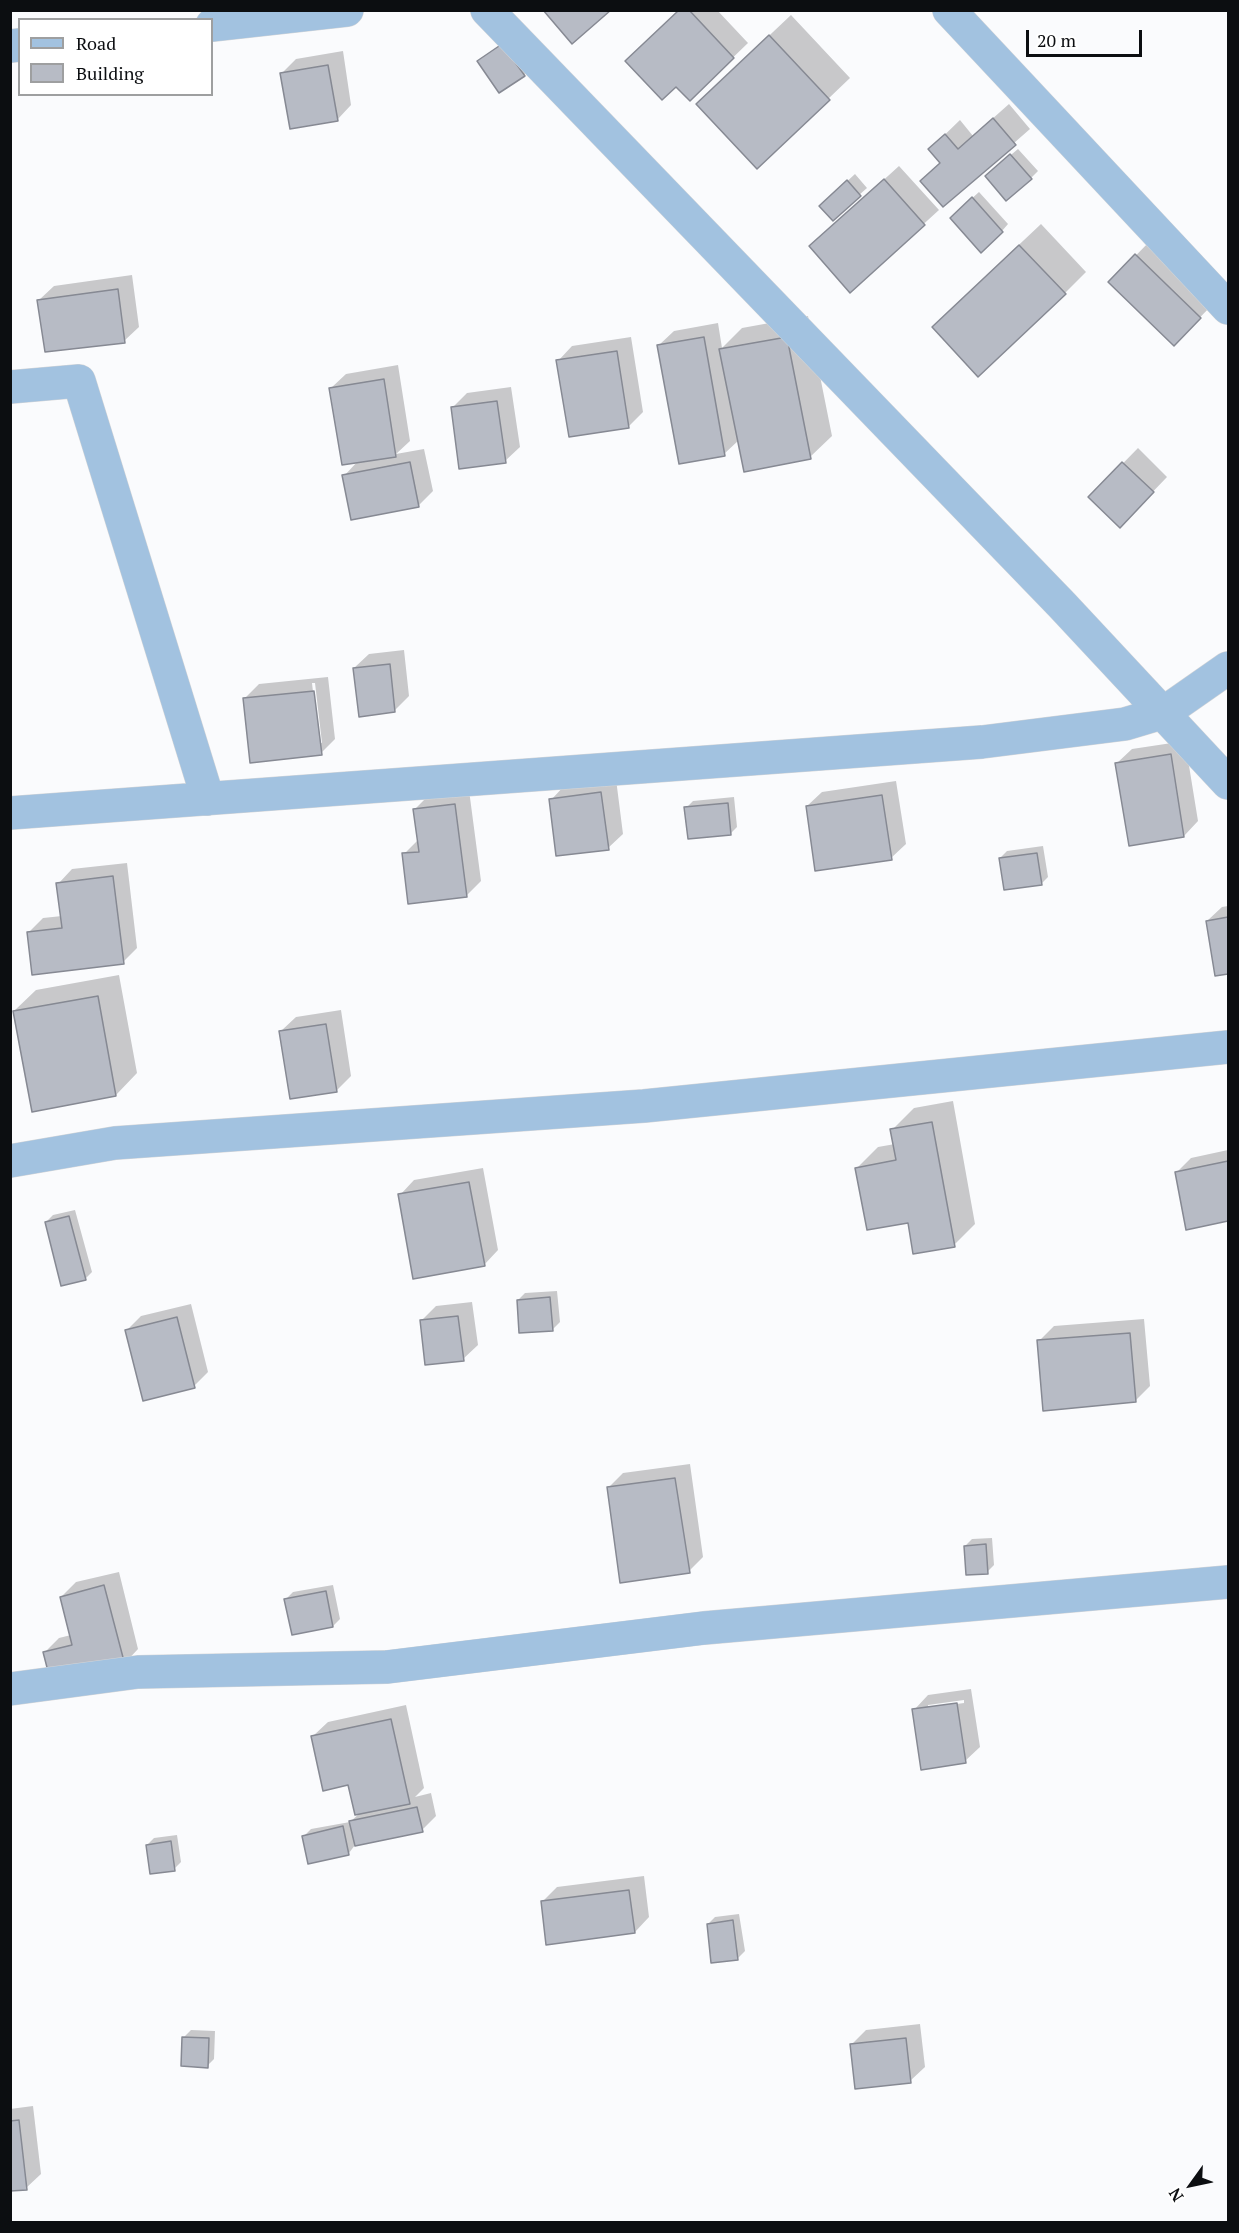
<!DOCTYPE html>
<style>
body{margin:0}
#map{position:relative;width:1239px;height:2233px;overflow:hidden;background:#fafbfd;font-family:"PT Serif",serif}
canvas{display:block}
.frame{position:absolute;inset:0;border:12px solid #0c0e11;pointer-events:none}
.legend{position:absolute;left:18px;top:18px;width:195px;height:78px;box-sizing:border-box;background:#fff;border:2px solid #9e9fa0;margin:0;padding:8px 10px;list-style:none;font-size:18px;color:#0c0e11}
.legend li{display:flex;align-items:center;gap:12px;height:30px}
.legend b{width:30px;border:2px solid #9e9fa0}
.north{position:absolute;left:1161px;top:2155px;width:60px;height:60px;-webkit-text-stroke:4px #fff;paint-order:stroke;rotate:237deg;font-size:16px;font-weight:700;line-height:24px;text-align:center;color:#0c0e11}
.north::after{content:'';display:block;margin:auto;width:21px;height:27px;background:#0c0e11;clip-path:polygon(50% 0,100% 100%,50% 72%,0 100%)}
.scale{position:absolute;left:1026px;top:30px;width:116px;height:27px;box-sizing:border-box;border:3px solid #0c0e11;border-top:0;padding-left:8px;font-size:18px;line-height:21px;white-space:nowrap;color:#0c0e11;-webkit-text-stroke:4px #fff;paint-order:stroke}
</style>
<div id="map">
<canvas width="1239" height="2233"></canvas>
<div class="frame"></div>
<ul class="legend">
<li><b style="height:8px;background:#a2c2e0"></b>Road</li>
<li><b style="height:16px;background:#b7bbc5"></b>Building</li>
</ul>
<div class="north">N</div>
<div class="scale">20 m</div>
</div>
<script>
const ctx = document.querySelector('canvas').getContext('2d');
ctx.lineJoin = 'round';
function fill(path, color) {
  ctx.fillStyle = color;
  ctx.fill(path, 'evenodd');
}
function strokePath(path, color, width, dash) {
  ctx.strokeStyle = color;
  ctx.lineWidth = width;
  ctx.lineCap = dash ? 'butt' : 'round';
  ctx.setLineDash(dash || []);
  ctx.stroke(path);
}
const shadow = new Path2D(`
 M680,10H717L748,43L690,99Z
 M791,15L850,78L828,99L719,83Z
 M510,38L531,68L524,75L479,61Z
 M343,51L351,105L337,120L282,73L296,59Z
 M1009,104L1030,129L943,205L941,162L930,149L960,120L973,136Z
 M1018,149L1038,171L1031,178L994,169Z
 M899,166L939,210L850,291L826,232Z
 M855,174L867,188L833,218L828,199Z
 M979,192L1008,224L1002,231L958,211Z
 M1041,224L1086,272L1065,293L955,305Z
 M1150,241L1214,303L1174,344L1110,282Z
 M132,275L139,327L124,341L39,300L54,286Z
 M808,316L832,436L810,457L739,440L724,454L659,345L674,331L718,323L722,348L742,328Z
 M631,337L643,412L628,427L558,361L572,346Z
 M398,365L410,441L396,454L424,449L433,491L418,506L344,476L358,461L331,388L346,374Z
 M511,387L520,447L505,461L453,407L467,393Z
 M1138,448L1167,477L1120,526L1090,497Z
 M404,650L409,696L394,711L354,668L369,654Z
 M328,677L335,739L321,753L244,699L259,684ZM312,683H315L322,743H319Z
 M1185,741L1198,821L1184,836L1117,763L1132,749Z
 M616,779L623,834L608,848L551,800L565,785Z
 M896,781L906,844L891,858L807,806L822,792Z
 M469,790L481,881L466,896L404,854L419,839L415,809L429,795Z
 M734,797L737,827L730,834L686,808L693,801Z
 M1043,846L1048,877L1041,884L1000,858L1007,851Z
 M127,863L137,948L123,962L29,932L43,918L62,916L58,884L72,869Z
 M1228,906V972L1216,974L1207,921L1222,907Z
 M119,975L137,1073L116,1095L14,1011L36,990Z
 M341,1010L351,1076L336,1091L281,1031L296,1017Z
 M953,1101L975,1224L954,1245L909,1221L857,1168L878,1147L895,1144L892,1130L914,1108Z
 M1228,1150V1219L1187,1228L1176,1173L1191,1158Z
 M483,1168L498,1250L484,1265L400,1195L414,1180Z
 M75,1210L92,1272L85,1279L46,1222L53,1215Z
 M557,1291L560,1322L553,1329L518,1300L525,1293Z
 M472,1302L478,1345L463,1359L421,1321L436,1306Z
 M191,1304L208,1372L194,1386L126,1331L141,1316Z
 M1144,1319L1150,1386L1135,1401L1039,1341L1054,1326Z
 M690,1464L703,1557L689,1571L608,1488L623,1473Z
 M992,1538L994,1565L987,1572L965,1546L972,1539Z
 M119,1572L138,1649L124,1664L44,1653L59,1638L71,1635L61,1597L76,1582Z
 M333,1585L340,1619L333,1626L286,1599L293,1592Z
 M971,1689L980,1747L965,1761L914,1710L928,1695ZM964,1700V1703L928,1708V1705Z
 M406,1705L424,1788L415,1797L431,1793L436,1816L422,1830L355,1845L349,1853L309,1862L304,1836L311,1829L350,1822L360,1813L349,1784L313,1736L328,1722Z
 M177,1835L181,1862L174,1869L147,1845L154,1838Z
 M644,1876L649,1917L635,1932L542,1902L557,1887Z
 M739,1914L745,1951L738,1958L708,1924L715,1917Z
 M920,2024L925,2067L910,2081L852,2044L866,2030Z
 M191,2030L215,2031L214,2059L207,2066L184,2037Z
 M33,2106L41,2174L26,2188L10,2190V2109Z`);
const building = new Path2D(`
 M543,10H611L572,44Z
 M679,10H689L734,58L690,101L676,87L662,100L625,61Z
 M769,35L830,100L757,169L696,104Z
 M502,44L525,76L499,93L477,61Z
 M328,65L338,121L290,129L280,73Z
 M993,118L1016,145L943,207L920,181L940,163L928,149L945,134L958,149Z
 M1010,154L1032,179L1006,201L985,176Z
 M884,179L925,225L850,293L809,246Z
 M847,180L861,196L833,221L819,206Z
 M972,197L1003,232L981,253L950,218Z
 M1019,245L1066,294L978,377L932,327Z
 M1135,254L1201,318L1174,346L1108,282Z
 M118,289L125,343L45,352L37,300Z
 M704,337L725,456L679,464L657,345Z
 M787,337L811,459L744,472L719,349Z
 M617,351L629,428L569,437L556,360Z
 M384,379L396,457L342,465L329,388Z
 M497,401L506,463L459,469L451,407Z
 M410,462L419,507L351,520L342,475Z
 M1122,462L1154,492L1120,528L1088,497Z
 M390,664L395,712L359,717L353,668Z
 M314,691L322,755L250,763L243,698Z
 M1171,754L1184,837L1129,846L1115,763Z
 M601,792L609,850L556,856L549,799Z
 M882,795L892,860L815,871L806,806Z
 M728,803L731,835L688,839L684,807Z
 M455,804L467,897L408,904L402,853L419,852L413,809Z
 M1037,853L1042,885L1004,890L999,858Z
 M113,876L124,964L32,975L27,932L62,928L56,883Z
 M1228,917V974L1215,976L1206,921Z
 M98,996L116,1096L32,1112L13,1011Z
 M326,1024L337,1092L290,1099L279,1031Z
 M932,1122L955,1247L913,1254L908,1223L867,1230L855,1168L896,1160L890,1129Z
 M1228,1161V1221L1186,1230L1175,1172Z
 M469,1182L485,1266L413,1279L398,1194Z
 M69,1216L86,1280L61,1286L45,1222Z
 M550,1297L553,1331L519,1333L517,1300Z
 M458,1316L464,1361L425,1365L420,1320Z
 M177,1317L195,1388L143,1401L125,1330Z
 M1130,1333L1136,1402L1043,1411L1037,1340Z
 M675,1478L690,1573L620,1583L607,1487Z
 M986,1544L988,1574L966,1575L964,1546Z
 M104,1585L125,1665L51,1683L43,1652L72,1645L60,1597Z
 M326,1591L333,1627L292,1635L284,1599Z
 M957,1703L966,1763L921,1770L912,1709Z
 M391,1719L410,1804L355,1815L348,1785L323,1791L311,1736Z
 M417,1807L423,1832L355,1846L349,1821Z
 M343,1826L349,1855L308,1864L302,1836Z
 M171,1841L175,1871L150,1874L146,1845Z
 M629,1890L635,1933L546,1945L541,1901Z
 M733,1920L738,1960L711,1963L707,1924Z
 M182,2037L209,2038L208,2068L181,2066Z
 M906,2038L911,2083L855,2089L850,2044Z
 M19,2120L27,2190L10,2191V2121Z`);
const minor = new Path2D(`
 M487,10L1062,605L1228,783
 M949,10L1228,308
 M212,25L347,10
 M10,46L20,45
 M10,387L79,381L208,799
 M10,813L982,742L1125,724L1165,712L1228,668
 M10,1161L115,1143L644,1106L1228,1047
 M10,1689L138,1672L387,1667L704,1628L1228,1582`);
fill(shadow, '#0003');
fill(building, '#b7bbc5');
strokePath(building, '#868993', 1.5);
strokePath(minor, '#d4d5d7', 34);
strokePath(minor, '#a2c2e0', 33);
</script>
